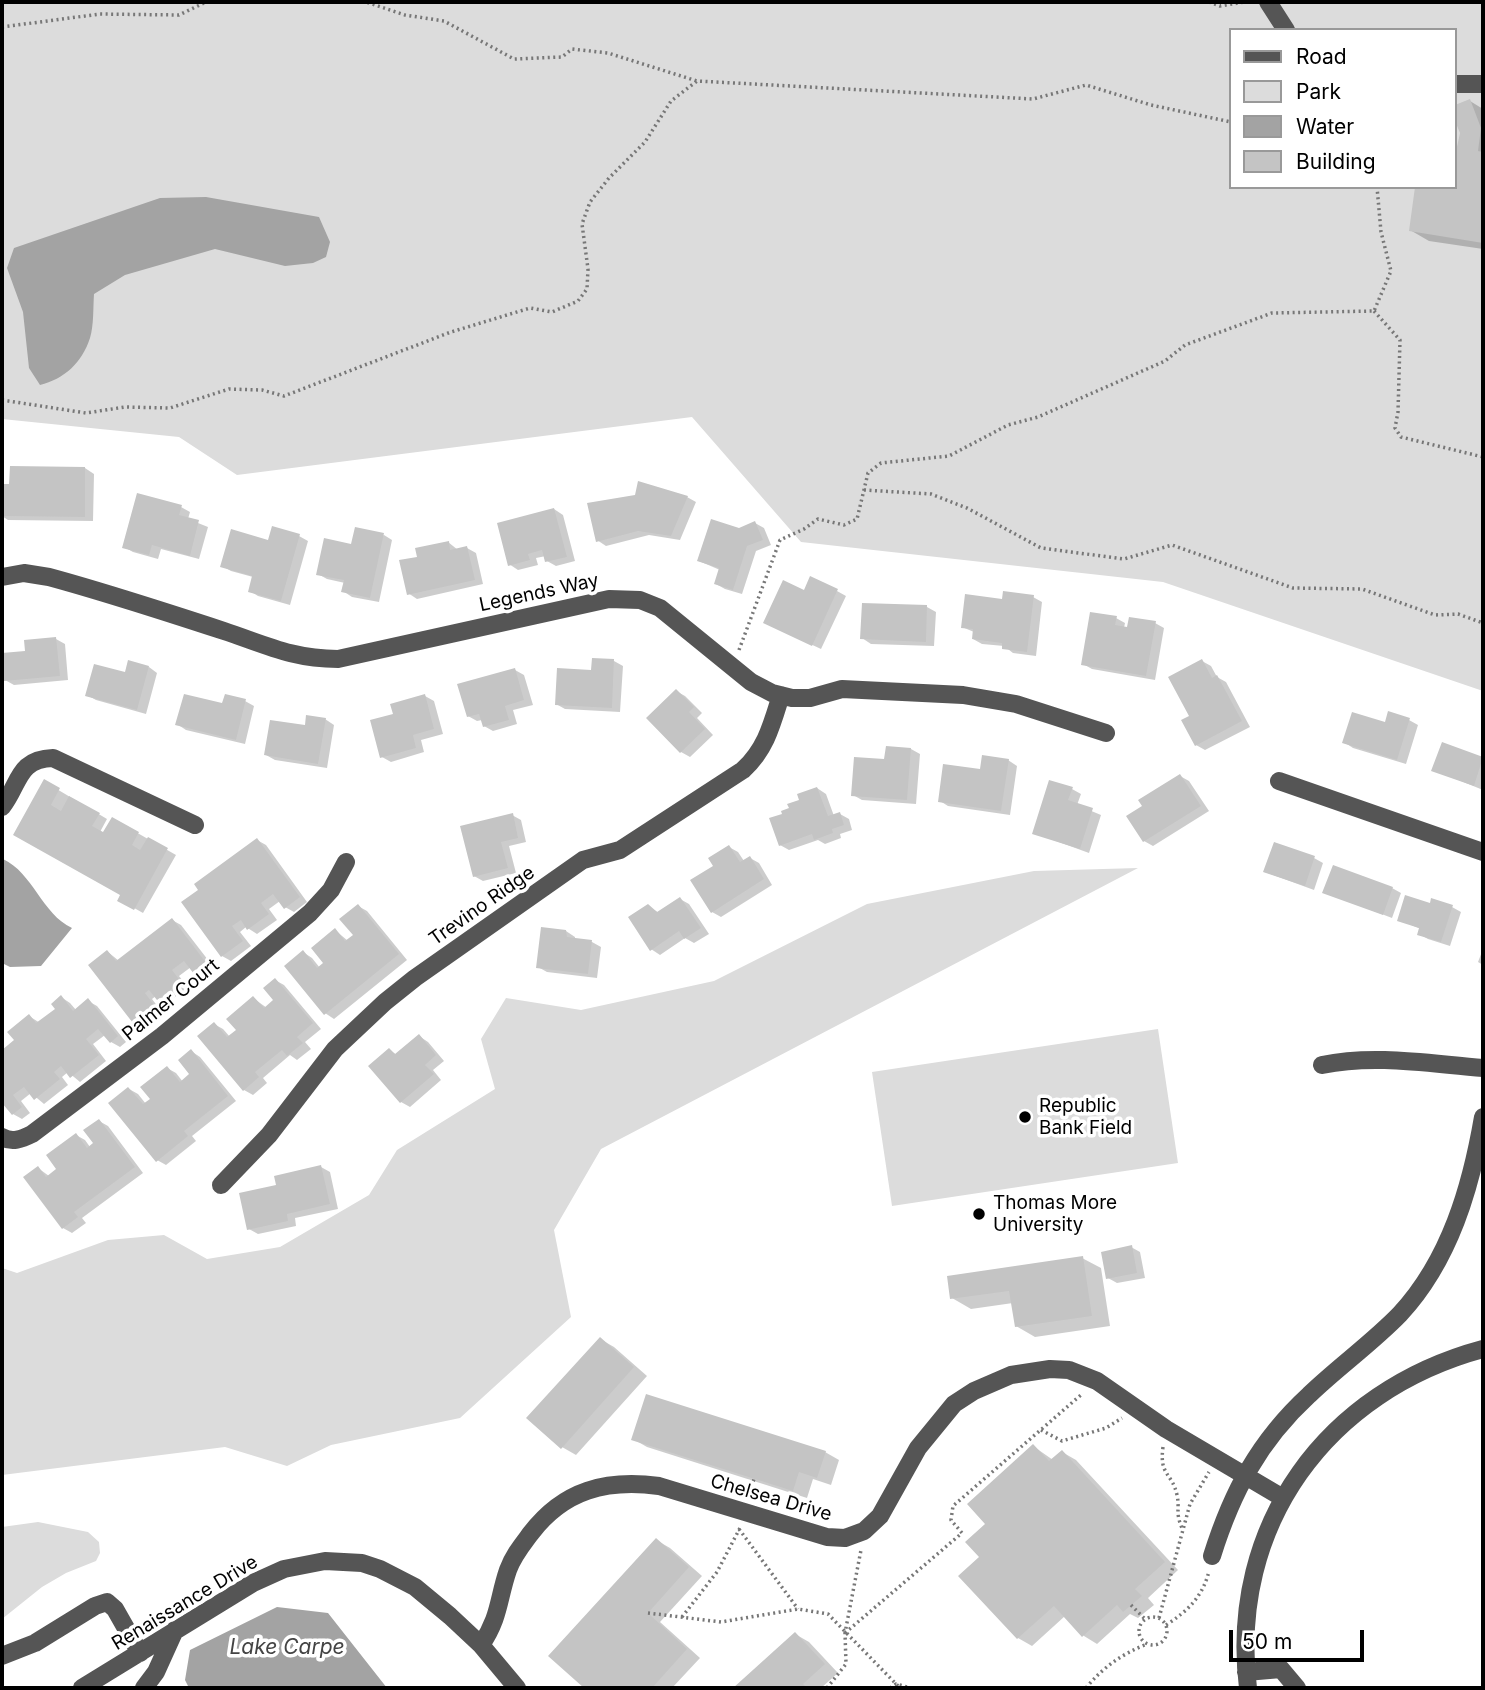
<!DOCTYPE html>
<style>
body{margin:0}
#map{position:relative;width:1485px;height:1690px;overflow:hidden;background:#fff;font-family:Inter,sans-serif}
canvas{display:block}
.frame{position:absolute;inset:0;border:4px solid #000;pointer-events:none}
.legend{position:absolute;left:1229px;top:28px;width:228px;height:161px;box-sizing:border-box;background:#fff;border:2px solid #999;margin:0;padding:9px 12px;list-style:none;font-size:21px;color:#000}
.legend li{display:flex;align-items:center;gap:14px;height:35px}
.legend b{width:35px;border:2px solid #999}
.scale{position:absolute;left:1229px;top:1630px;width:135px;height:32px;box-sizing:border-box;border:4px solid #000;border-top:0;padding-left:9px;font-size:21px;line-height:24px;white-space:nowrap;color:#000;-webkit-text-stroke:5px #fff;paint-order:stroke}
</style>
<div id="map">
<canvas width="1485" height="1690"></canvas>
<div class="frame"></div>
<ul class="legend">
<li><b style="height:9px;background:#555"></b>Road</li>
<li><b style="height:19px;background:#dcdcdc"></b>Park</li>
<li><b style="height:19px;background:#a3a3a3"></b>Water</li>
<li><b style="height:19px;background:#c4c4c4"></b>Building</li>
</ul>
<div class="scale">50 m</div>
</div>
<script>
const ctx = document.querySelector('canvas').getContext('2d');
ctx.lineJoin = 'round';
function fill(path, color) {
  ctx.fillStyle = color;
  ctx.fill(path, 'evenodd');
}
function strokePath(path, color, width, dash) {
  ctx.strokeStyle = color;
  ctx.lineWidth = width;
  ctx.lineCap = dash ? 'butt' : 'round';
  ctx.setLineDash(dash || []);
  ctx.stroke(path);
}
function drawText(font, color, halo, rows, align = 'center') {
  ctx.font = font + ' Inter,sans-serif';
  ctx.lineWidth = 7;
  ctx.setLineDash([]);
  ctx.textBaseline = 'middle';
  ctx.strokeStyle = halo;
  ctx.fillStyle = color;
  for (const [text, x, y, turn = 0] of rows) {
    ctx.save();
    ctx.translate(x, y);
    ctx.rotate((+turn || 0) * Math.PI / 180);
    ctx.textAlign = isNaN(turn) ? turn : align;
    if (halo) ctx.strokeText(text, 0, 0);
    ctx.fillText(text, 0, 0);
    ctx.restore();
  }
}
const green = new Path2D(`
 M2,2H1483V691L1163,582L801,542L692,417L237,475L179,437L2,419ZM1231,30H1455V187H1231Z
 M1138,868L601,1149L554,1230L571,1317L460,1418L331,1445L287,1466L225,1447L2,1475V1268L17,1273L108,1240L164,1235L207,1259L280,1247L369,1195L397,1150L495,1089L481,1039L506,998L581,1010L714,981L867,904L1034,871Z
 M1158,1029L1178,1163L892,1206L872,1072Z
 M38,1522L88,1532L99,1542L100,1553L96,1561L66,1573L42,1587L2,1619V1527Z`);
const water = new Path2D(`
 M206,197L319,217L330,242L326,257L313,263L285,266L215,249L125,275L94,294C93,308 94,325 90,338C82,363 64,379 40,385L29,368L23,312L7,268L14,248L160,198Z
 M3,859C33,873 42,914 72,928L41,966L10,967L2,963Z
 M277,1607L328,1613L387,1688H189L185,1680L190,1650Z`);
const shadow = new Path2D(`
 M1470,101L1483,109V249L1429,241L1410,230L1455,187Z
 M85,468L94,474L93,521L8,520L2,516V485L11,486Z
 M687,497L696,502L680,540L649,535L606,546L597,540Z
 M181,507L190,512L188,519L208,527L199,559L161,549L158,559L133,552L124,547Z
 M554,509L563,515L575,561L556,566L547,561L546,556L536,558L538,565L518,570L509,564Z
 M755,523L764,528L771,545L756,551L742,594L725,589L716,584L720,570L699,561L739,530Z
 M384,535L392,540L379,602L352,597L343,591L345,583L327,579L318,574L353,546Z
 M299,536L308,541L290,605L258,596L250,591L253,577L231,571L222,566L269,542Z
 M448,542L458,550L467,548L476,553L483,584L417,599L408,593Z
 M837,591L846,596L821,649L774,627Z
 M1033,597L1042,602L1036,656L1013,653L1004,646L982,644L973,639L974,632L962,627L1003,601Z
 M927,607L936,612L934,646L871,644L862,638Z
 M1116,618L1125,623L1124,628L1155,623L1164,628L1155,680L1092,669L1083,664Z
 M56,639L65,644L68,680L14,685L5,680Z
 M614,661L623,666L620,712L565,709L556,704L592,672Z
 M1202,661L1211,666L1217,677L1226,682L1250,727L1205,750L1196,745L1191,716Z
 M149,667L157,673L146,714L96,700L87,695L126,674Z
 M515,670L524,675L533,705L513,710L517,724L493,731L484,726L482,720L477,721L468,716Z
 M676,691L685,696L702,713L697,718L713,735L690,757L681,752L648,718Z
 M425,696L434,701L443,734L421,740L424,752L391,762L382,757L396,715Z
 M245,701L254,706L245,744L186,730L177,724L223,705Z
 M325,719L334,725L327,768L275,760L266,755L306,727Z
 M1409,720L1418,725L1406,764L1353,748L1344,742L1386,724Z
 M1443,745L1483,759V790L1434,770Z
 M887,748L911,749L920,754L916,804L862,800L853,795L886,761Z
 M1008,760L1017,766L1010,815L948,806L940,801L982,771Z
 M1180,776L1189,781L1209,811L1153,846L1144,841V807Z
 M45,782L107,819L100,832L104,834L113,819L176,855L143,913L120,900L123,895L15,834Z
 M817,788L826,794L834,816L840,814L849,819L852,830L840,834L841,838L825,844L818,840L789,850L780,845L784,815Z
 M1072,789L1081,794L1077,805L1101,815L1089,853L1034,833Z
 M512,815L521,820L526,842L509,846L516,873L483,881L474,876Z
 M257,840L266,845L307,902L294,912L285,907L280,901L269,909L277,920L257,934L246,927L240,932L251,946L231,961L222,956Z
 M729,847L738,852L744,861L750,858L759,863L772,885L721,917L712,912L715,866Z
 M1314,858L1323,863L1314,890L1265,872Z
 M1392,888L1401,893L1392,918L1324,892Z
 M680,899L689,904L709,934L694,943L685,938L660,955L651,949L648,906L659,913Z
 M1431,905L1452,907L1461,912L1450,946L1428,939L1419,934L1421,929L1399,920Z
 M358,906L367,911L407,960L334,1019L325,1013L303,952L312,958L320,968L326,963L335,930L348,941L355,935Z
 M172,920L181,925L215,969L204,977L191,967L179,976L188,987L167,1003L156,996L152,999L165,1016L146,1031L137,1026L108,952L119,961Z
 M566,931L575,937V939L592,942L601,947L597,978L547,972L538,967Z
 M1483,949V965L1478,962Z
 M275,980L284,985L321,1029L305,1042L311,1049L297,1060L290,1055L263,1078L267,1083L253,1095L244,1090L214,1024L223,1029L230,1037L238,1030L253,998L267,1008L275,1001Z
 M61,997L70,1003L76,1010L88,1001L97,1006L126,1042L120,1047L111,1042L105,1035L93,1044L106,1061L80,1082L68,1072L62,1077L68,1085L44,1104L31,1093L21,1101L30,1113L22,1119L13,1114L2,1100V1052L16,1040L29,1016L40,1023L57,1009Z
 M419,1036L428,1042L444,1061L433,1070L441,1080L410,1107L401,1102L389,1050L397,1055Z
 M191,1051L200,1057L236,1101L192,1136L196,1141L166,1165L157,1160L129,1089L138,1094L146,1104L152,1099L167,1068L176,1073L183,1082L192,1075Z
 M99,1121L108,1126L143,1173L82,1218L86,1223L72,1233L63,1228L38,1168L49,1176L58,1169L76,1135L85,1140L90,1147L95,1144Z
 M321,1167L330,1172L338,1209L295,1218L296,1226L258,1234L249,1229L278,1186Z
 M1131,1247L1140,1252L1145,1278L1117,1283L1108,1278Z
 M1082,1258L1101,1268L1110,1326L1035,1337L1016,1326L1013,1303L971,1309L952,1298Z
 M600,1339L614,1347L647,1376L576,1455L562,1447Z
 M633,1439L825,1452L839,1460L831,1485L813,1479L807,1498L647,1447Z
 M1033,1446L1053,1460L1062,1452L1076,1460L1178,1570L1148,1598L1154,1605L1138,1618L1130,1614L1097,1644L1084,1636L1065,1616L1032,1646L1018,1638L961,1576L981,1557L988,1524Z
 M656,1540L670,1548L702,1576L660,1622L700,1658L672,1688H586L550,1656Z
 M795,1634L809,1642L838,1673L821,1688H736Z`);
const building = new Path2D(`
 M1470,99L1481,128L1478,151L1483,152V243L1409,231L1415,187H1455V156L1460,133L1455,121V105Z
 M10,466L85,467V517L2,516V484H9Z
 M638,481L688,496L671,536L638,531L596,542L587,503L635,495Z
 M137,493L182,505L179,515L199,520L190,556L152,545L149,555L122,548Z
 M554,508L567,557L545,562L542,550L528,554L530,560L508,566L497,523Z
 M711,519L739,528L755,521L763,540L747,546L733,590L714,584L719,568L697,561Z
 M272,526L300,534L281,601L248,592L252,576L220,567L231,529L268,540Z
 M355,527L384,533L370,598L341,592L344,580L316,575L324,538L351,544Z
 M449,541L450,550L467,546L475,580L407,595L399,560L417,557L415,548Z
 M810,576L838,589L812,646L763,623L783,580L804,590Z
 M1003,591L1034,595L1027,652L1002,649V643L972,639L973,629L961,628L965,594L1002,599Z
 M862,603L927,605L926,642L860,639Z
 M1090,612L1117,616L1115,625L1127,627L1129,617L1156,621L1146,676L1081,665Z
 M56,637L60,676L4,681L2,653L25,651L24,640Z
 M592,658L614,659L612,708L555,705L557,668L591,670Z
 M1202,659L1212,678L1217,675L1242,721L1195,746L1181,720L1189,716L1168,677Z
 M128,660L149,666L137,710L85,696L94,664L125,672Z
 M515,668L524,700L505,706L509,720L483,727L479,714L467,717L457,684Z
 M676,689L694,707L689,712L705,729L680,753L646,718Z
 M184,694L222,703L225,694L246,699L236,740L175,725Z
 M425,694L434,729L413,735L416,748L380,758L370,720L393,714L390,704Z
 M1388,711L1410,718L1397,760L1342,743L1352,712L1385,722Z
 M306,715L326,718L318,764L264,755L270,720L305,725Z
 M1442,742L1483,757L1474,786L1431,771Z
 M886,746L911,748L907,800L851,796L854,757L884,759Z
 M982,755L1009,759L1001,811L938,802L943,764L980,769Z
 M1180,774L1201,806L1143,842L1126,816L1142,806L1138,800Z
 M44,779L60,788L51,805L61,811L69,796L100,813L92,826L103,832L112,817L139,832L132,845L140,850L148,837L168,848L134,910L117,901L120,895L13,835Z
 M1049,780L1073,787L1068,800L1093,808L1080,849L1032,834Z
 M817,787L828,816L840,812L844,825L832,829L833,833L814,840L812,834L779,846L769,818L782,814L781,811L789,808L787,804L799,800L797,794Z
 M513,813L518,838L501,842L508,868L473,877L460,826Z
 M257,838L300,897L284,909L273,894L261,903L269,914L247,930L241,920L232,926L243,941L221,957L181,902L198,890L194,884Z
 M1274,842L1315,856L1305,886L1263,872Z
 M729,845L740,862L750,856L764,879L711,913L690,880L713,866L708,858Z
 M1333,865L1393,887L1383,915L1322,893Z
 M1405,895L1430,903L1431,898L1453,905L1441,942L1417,935L1419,928L1397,921Z
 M680,897L701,928L684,939L679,931L650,951L628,917L648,904L657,912Z
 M358,904L399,954L324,1015L284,966L303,950L317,968L323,963L311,948L335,928L345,941L353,935L339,919Z
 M172,918L207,964L194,974L184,961L172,970L181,982L157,1000L149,990L145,993L158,1010L136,1027L88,965L107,950L116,961Z
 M541,927L566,930L567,937L592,940L588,974L536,968Z
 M275,978L313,1023L297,1037L303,1043L287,1056L282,1050L255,1072L259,1077L243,1091L197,1036L214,1022L227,1037L236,1030L226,1019L253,996L264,1008L273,1000L263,988Z
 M61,995L73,1011L88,998L118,1036L110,1043L98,1029L86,1039L99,1055L70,1078L61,1066L54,1072L60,1079L34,1100L24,1087L13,1095L22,1107L12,1115L2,1103V1050L14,1040L7,1032L29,1014L36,1023L55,1009L51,1004Z
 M419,1034L436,1055L425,1065L434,1074L400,1103L368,1066L389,1048L395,1054Z
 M191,1049L228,1096L184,1131L188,1136L156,1162L108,1103L128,1087L143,1104L150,1099L140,1087L167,1066L180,1082L189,1074L178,1060Z
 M99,1119L135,1167L74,1212L78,1217L62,1229L23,1177L38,1166L46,1177L56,1169L46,1155L76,1133L87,1148L93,1143L83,1130Z
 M321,1165L330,1204L287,1214L288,1221L247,1230L239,1193L276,1185L274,1176Z
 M1132,1245L1137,1273L1106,1279L1101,1252Z
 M1083,1256L1092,1316L1015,1327L1009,1291L950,1299L947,1276Z
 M600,1337L634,1367L561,1449L526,1418Z
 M646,1394L826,1451L817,1478L799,1472L793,1491L631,1440Z
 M1033,1444L1049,1461L1062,1450L1165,1562L1135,1589L1142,1596L1123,1612L1117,1605L1082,1637L1054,1606L1017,1639L958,1576L979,1557L965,1542L985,1524L967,1504Z
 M656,1538L689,1567L648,1613L687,1649L652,1688H584L548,1656Z
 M795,1632L825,1664L803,1684L807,1688H733Z`);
const path = new Path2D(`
 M351,2H366L405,15L444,21L514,59L562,57L572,49L608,53L697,81
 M1209,2L1220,6L1244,2
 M2,27L100,14L179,15L206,2
 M1374,311L1400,340L1398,412L1395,428L1401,437L1483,457
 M2,400L86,413L125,407L170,408L229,389L262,390L284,396L451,332L530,308L552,312L578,301L587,289L588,269L582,224L590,202L609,178L645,142L671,101L697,81L1033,99L1086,85L1151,105L1231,122
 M864,490L931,494L967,508L1041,548L1124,559L1172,545L1293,588L1362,589L1435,615L1458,614L1483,623
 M739,650L780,540L804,529L818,519L844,525L857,519L868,473L881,463L949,456L1008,425L1038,417L1165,361L1185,345L1272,313L1374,311L1391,271L1381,232L1377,187
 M1041,1430L1062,1441L1106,1428L1122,1418
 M1163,1447C1159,1476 1172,1472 1177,1495C1180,1509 1175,1512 1182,1528
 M748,1497L754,1479
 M739,1529L798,1609
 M1131,1605L1145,1619
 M648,1613L721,1622L798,1609L828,1614L900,1688
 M682,1617L717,1572L740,1528
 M1139 1631a14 14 0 1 1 28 0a14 14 0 1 1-28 0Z
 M1159,1618L1190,1504L1209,1472
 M1166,1625C1188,1611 1203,1596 1209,1571
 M845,1633L962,1533L951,1520L953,1506L1082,1394
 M827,1688L846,1664L845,1633L861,1550
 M890,1688L896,1684L911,1688
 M1086,1688C1103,1667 1122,1654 1147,1644`);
const minor = new Path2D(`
 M1268,2L1286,30
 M1455,84H1483
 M2,577L24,573L49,577C108,593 166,612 224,631C266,645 293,659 338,659L609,599L640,600L660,608L751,682L772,693L792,698H810L842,689L963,695L1016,704L1106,733
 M1279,781L1483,852
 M2,807C20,784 17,759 53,758L195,825
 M1322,1065C1375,1054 1430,1064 1483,1068
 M2,1137C12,1143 22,1139 32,1134L162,1036L310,913L331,890L346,862
 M221,1185L269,1135L335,1049L385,1002L415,978L583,860L620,850L743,770C766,749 772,724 781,695
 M1212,1556C1232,1492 1259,1441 1309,1395C1338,1367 1372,1343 1400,1314C1450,1260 1471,1187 1483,1117
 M481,1645C500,1617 498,1599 508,1570C513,1556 522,1545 531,1533C564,1490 606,1479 659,1486L827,1537L845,1538L864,1531L880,1516L918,1448L954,1404L974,1391L1011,1375L1050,1369L1069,1370L1097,1381L1166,1429L1283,1498
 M2,1656L35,1643L95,1606L107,1602L115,1609L140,1653
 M1246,1672L1281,1669L1297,1688
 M82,1688L253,1583L284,1569L325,1561L362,1563L380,1569L415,1587L450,1616L481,1645L517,1688
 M144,1688L156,1672L175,1630
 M1248,1688C1228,1525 1327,1391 1483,1349`);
const markers = [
 [1025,1117,7,"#000"],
 [979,1214,7,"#000"]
];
const streetNames = [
 ["Legends Way",539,593,-12],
 ["Trevino Ridge",482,906,-35],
 ["Palmer Court",171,1000,-39],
 ["Chelsea Drive",771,1498,16],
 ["Renaissance Drive",185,1603,-31]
];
const poiNames = [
 ["Republic",1039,1106],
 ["Bank Field",1039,1128],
 ["Thomas More",993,1203],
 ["University",993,1225]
];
const waterNames = [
 ["Lake Carpe",287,1648]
];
fill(green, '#dcdcdc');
fill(water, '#a3a3a3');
fill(shadow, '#0003');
fill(building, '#c4c4c4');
strokePath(path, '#777', 3.5, [2, 3.5]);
strokePath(minor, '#555', 18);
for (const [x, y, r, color] of markers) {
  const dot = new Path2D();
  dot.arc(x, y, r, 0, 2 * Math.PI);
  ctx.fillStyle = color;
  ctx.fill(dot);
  strokePath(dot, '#fff', 2.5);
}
drawText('19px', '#000', '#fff', streetNames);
drawText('19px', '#000', '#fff', poiNames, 'left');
drawText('italic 21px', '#444', '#fff', waterNames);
</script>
